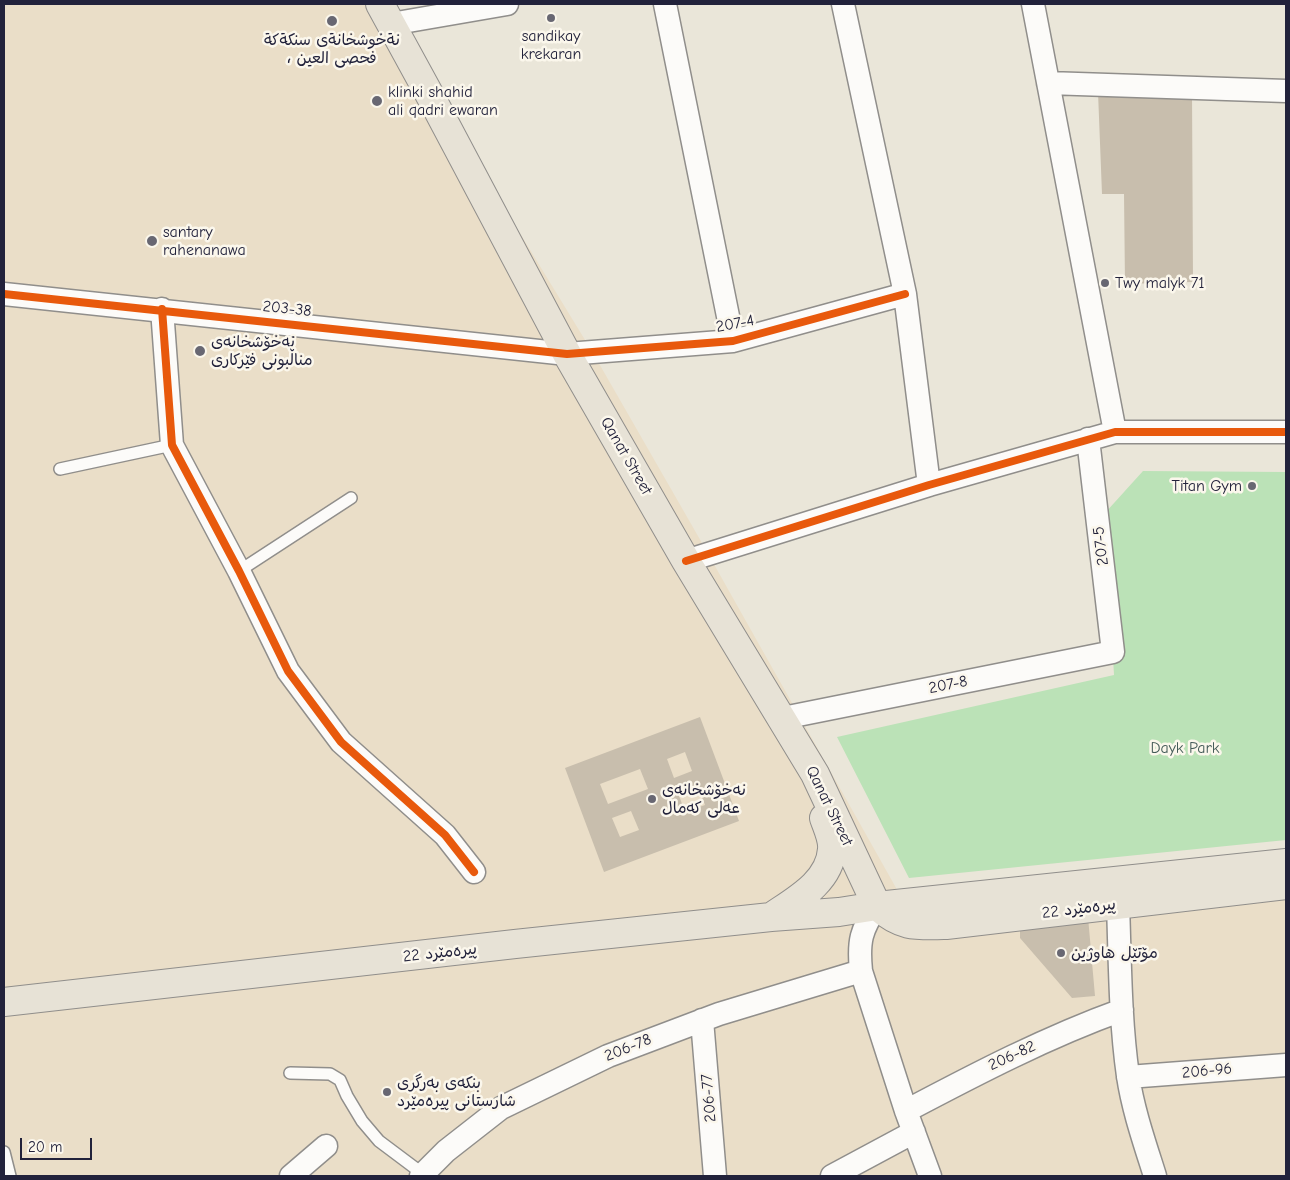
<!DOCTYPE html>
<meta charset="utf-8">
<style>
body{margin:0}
#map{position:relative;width:1290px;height:1180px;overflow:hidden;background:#eae6d9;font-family:"Comic Neue",sans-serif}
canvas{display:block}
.frame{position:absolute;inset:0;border:5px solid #22223b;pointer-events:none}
.scale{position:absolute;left:20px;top:1138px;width:72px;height:22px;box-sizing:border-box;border:2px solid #22223b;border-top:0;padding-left:6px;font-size:15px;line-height:18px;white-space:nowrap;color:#22223b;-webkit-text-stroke:4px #fbf7ec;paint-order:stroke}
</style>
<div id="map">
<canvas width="1290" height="1180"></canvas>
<div class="frame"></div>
<div class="scale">20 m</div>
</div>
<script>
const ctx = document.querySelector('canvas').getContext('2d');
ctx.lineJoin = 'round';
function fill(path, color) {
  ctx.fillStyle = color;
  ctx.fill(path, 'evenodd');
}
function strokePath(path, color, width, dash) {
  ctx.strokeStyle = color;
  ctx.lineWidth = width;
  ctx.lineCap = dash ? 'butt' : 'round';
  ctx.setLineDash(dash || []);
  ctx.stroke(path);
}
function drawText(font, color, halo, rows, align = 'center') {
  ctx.font = font + ' "Comic Neue","Playpen Sans Arabic",sans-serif';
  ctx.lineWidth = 5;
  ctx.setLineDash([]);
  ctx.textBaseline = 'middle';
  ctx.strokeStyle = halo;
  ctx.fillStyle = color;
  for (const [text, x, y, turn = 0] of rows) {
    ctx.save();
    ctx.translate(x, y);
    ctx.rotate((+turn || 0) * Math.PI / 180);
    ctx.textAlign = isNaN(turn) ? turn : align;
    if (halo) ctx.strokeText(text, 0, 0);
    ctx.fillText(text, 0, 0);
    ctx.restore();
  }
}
const built = new Path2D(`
 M4,4H380L593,353L702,543L913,918L1286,884V1176H4Z`);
const green = new Path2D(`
 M1143,471L1286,472V840L909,878L837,737L1114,675L1105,513Z`);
const building = new Path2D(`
 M1192,91L1193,282L1125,284L1124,194H1102L1098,92Z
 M700,717L739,821L604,872L565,768ZM685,752L692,771L674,778L667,759ZM640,769L648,789L608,804L600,784ZM698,786L705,805L685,812L678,793ZM631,811L639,830L620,837L612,818Z
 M1088,917L1095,996L1072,998L1020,938V925Z`);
const lane = new Path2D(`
 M60,469L172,445
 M239,571L351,498
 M290,1073L330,1074L340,1080L347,1096L362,1121L379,1141L423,1174
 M4,1152L10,1176`);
const street = new Path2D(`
 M665,4L733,341
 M843,4L905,294L929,485
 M1033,4L1115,432
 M391,24L507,4
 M1048,83L1286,91
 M4,294L567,354L733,341L905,294
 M162,309L172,445L239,571L288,671L341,742L445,835L474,872
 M686,561L929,485L1115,432H1286
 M783,718L1113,652L1088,439
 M1118,904C1120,961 1120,1020 1128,1076C1133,1110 1145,1144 1155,1176
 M877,906C861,930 858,941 861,971L906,1111L930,1176
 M702,1020L715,1176
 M1128,1077L1286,1065
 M906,1111C976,1074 1047,1037 1122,1010
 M291,1176L326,1146
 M421,1176L446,1151L501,1108L608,1056L719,1014L861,971
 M832,1176L914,1132`);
const primary = new Path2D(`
 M380,4L433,101L567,354L686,561L815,774L877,906C901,927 914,926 946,925L1286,885
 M771,917C796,900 830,882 832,849C833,839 827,827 824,818
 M4,1002L515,944L771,917L839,912L877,906L1286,863`);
const cycleway = new Path2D(`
 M4,294L567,354L733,341L905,294
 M162,309L172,445L239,571L288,671L341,742L445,835L474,872
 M686,561L929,485L1115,432H1286`);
const markers = [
 [551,18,5,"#686772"],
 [332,21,6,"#686772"],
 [377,101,6,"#686772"],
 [152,241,6,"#686772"],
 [1105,283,5,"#686772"],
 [200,351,6,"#686772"],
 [1252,486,5,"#686772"],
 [652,799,5,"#686772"],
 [1061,953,5,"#686772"],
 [387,1092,5,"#686772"]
];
const poiNames = [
 ["sandikay",551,36,"center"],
 ["krekaran",551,54,"center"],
 ["نةخوشخانةى سنكةكة",332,40,"center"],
 ["، فحصى العين",332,58,"center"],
 ["klinki shahid",388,92],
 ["ali qadri ewaran",388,110],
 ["santary",163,232],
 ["rahenanawa",163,250],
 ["Twy malyk 71",1115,283],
 ["نەخۆشخانەی",211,342],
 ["مناڵبونی فێرکاری",211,360],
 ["Titan Gym",1242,486,"right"],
 ["نەخۆشخانەی",662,790],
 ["عەلی کەمال",662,808],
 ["مۆتێل هاوژین",1071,953],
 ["بنکەی بەرگری",397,1083],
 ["شارستانی پیرەمێرد",397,1101]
];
const streetNames = [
 ["203-38",287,309,6],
 ["207-4",735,324,-11],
 ["Qanat Street",626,456,60],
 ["207-5",1101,546,-97],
 ["207-8",948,685,-11],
 ["Qanat Street",829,806,64],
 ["22 پیرەمێرد",1079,909,-7],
 ["22 پیرەمێرد",440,953,-6],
 ["206-78",628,1048,-22],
 ["206-82",1012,1056,-25],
 ["206-96",1207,1071,-5],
 ["206-77",709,1098,-95]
];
const parkNames = [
 ["Dayk Park",1185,748]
];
fill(built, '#eadec8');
fill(green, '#bbe2b7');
fill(building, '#c8bead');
strokePath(lane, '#908e8b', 14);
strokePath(street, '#908e8b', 25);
strokePath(primary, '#908e8b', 30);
strokePath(lane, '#fcfbf9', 11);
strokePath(street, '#fcfbf9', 22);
strokePath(primary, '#e7e2d6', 28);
strokePath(cycleway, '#e8590c', 8);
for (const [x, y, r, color] of markers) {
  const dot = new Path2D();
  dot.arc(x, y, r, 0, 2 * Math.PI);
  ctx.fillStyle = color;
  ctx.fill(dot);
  strokePath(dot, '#fbf7ec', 2);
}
drawText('16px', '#22223b', '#fbf7ec', poiNames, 'left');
drawText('16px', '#22223b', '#fbf7ec', streetNames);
drawText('16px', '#445b58', '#fbf7ec', parkNames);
</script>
